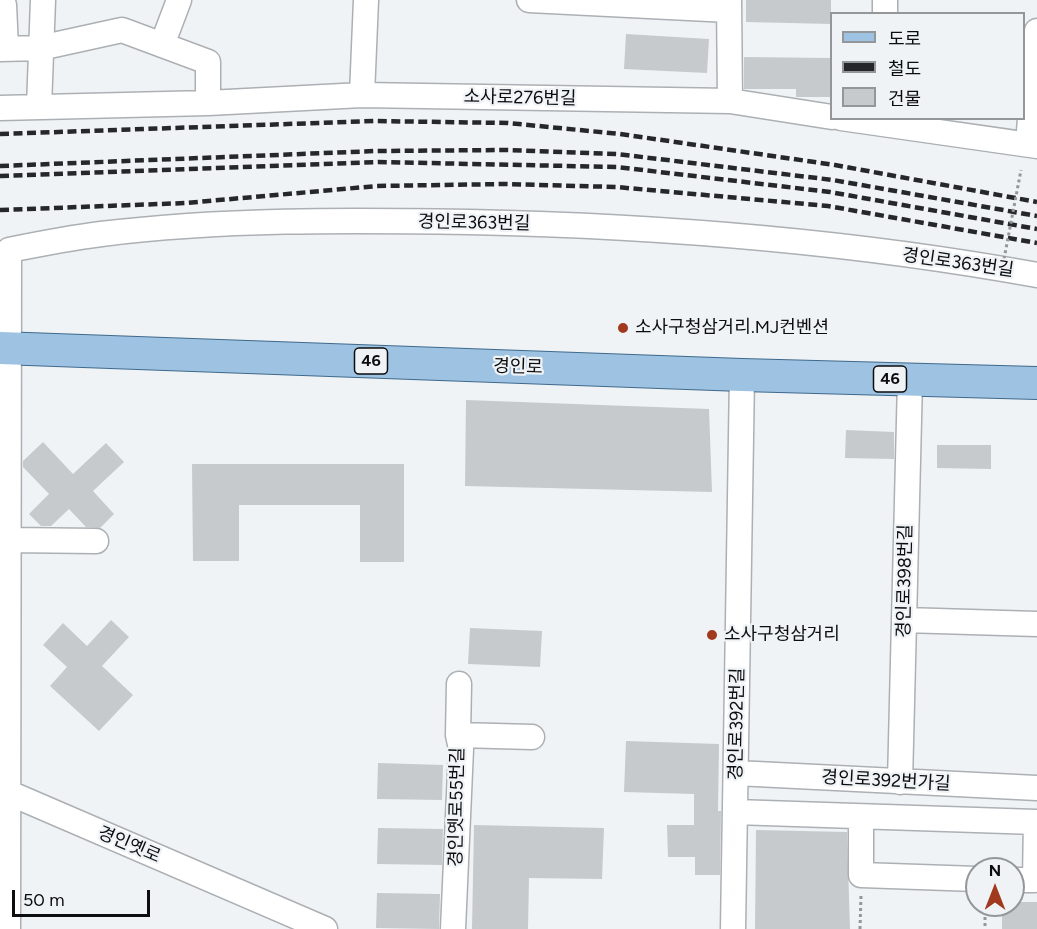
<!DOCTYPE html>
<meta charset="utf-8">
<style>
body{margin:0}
#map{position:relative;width:1037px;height:929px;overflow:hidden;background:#eff3f6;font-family:Figtree,"Noto Sans KR",sans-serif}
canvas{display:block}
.legend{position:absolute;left:830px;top:12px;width:195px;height:108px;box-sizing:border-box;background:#eff3f6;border:2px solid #949799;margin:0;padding:8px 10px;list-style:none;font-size:18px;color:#0b0d0e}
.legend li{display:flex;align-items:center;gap:12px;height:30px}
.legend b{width:30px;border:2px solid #949799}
.north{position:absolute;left:965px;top:857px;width:60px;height:60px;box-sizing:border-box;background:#eff3f6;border:2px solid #949799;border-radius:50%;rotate:0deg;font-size:16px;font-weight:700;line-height:24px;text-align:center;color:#0b0d0e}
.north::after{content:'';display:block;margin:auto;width:21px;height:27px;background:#a1391e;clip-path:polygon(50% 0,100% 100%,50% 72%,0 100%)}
.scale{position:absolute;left:12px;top:890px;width:138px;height:27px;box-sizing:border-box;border:3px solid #0b0d0e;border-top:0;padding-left:8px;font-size:18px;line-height:21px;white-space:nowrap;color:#0b0d0e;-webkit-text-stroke:4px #eff3f6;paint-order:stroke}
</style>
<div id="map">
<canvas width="1037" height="929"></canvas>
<ul class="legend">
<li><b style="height:8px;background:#9dc2e2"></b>도로</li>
<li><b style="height:8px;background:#252729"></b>철도</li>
<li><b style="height:16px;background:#c6cacd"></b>건물</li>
</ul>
<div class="north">N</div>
<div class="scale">50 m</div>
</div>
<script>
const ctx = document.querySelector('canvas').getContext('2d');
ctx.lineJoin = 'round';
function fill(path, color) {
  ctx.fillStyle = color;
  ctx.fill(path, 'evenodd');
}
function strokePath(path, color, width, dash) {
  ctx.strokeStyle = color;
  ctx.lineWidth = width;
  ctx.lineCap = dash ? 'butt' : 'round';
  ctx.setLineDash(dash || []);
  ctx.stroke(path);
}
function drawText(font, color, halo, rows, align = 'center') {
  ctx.font = font + ' Figtree,"Noto Sans KR",sans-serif';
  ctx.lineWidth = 4.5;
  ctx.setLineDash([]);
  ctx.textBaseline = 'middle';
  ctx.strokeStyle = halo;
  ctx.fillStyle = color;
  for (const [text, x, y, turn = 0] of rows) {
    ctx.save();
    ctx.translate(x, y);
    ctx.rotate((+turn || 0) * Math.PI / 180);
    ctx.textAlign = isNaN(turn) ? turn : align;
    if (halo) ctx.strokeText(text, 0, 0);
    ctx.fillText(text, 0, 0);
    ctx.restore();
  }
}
const building = new Path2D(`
 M746,0H831V24L746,22Z
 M626,34L709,39L707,73L624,69Z
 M744,57L831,58V97H796V89H744Z
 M466,400L709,409L712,492L465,486Z
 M846,430L894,432V459L845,458Z
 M43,442L73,474L106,443L124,462L93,491L114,514L100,528L86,527L69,509L51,526H41L29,514L49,494L23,467V461Z
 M937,445H991V469L937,468Z
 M192,464H404V562H360V505H239V561H193Z
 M111,620L129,637L102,666L133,695L99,731L50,686L67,667L43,645L63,623L87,646Z
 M470,628L542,631L540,667L468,664Z
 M626,741L719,744L718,811H721L720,875H695V857H668L667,825H694V794L624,792Z
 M378,763L443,765L442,800L377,799Z
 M474,825L604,828L602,879L529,878L528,929H472Z
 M378,828L443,829L442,865L377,864Z
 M756,830L847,832L850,929H755Z
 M377,893L440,894L439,929L376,928Z
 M1013,902H1037V929H1002V905H1013Z`);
const path = new Path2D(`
 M985,905V929
 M860,929L861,895`);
const minor = new Path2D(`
 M1,0L4,5L6,48
 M529,0L729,10
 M729,0L730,101
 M885,14V0
 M162,45L179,0
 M0,49L40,48L122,30L208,62V103
 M362,95L366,0
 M39,107L43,0
 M0,108L208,103L362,95L730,101L832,117
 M841,118L1037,146
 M1028,144L1037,31
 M9,540L96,541
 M904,620L1037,624
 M458,735L532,737
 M736,773L1037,788
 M900,782L910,380
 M0,789L325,929
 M735,812L1036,822L1035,880H1013
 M861,817V875L977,879
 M8,929L9,250C39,244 70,238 101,234C223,219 347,220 469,222C659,226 850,241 1037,275
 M453,929L461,749L458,735L459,684
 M733,929L742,375`);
const major = new Path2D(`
 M0,348L742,375L1037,383`);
const rail = new Path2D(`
 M0,134L375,121L508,123L620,134L835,165L1037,202
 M0,166L376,151L508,150L617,154L833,180L1037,216
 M0,176L378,162L617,167L830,192L1037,229
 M0,210L186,203L377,186L505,184L616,187L828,206L1037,243`);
const pathBridge = new Path2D(`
 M1004,259L1021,170`);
const markers = [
 [623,328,6,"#a1391e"],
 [712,635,6,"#a1391e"]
];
const shields = [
 [371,361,33],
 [890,379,33]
];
const shieldNames = [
 ["46",371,361],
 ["46",890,379]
];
const streetNames = [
 ["소사로276번길",520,98,1],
 ["경인로363번길",474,223,1],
 ["경인로363번길",958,263,8],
 ["경인로",518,367,2],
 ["경인로398번길",905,581,-89],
 ["경인로392번길",737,724,-89],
 ["경인로392번가길",886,781,3],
 ["경인옛로55번길",457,807,-89],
 ["경인옛로",129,845,23]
];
const poiNames = [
 ["소사구청삼거리.MJ컨벤션",635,328],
 ["소사구청삼거리",724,635]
];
fill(building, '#c6cacd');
strokePath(minor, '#acb0b4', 27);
strokePath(major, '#3f698b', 34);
strokePath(path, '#94979a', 3, [3, 3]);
strokePath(minor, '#fff', 24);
strokePath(major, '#9dc2e2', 32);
strokePath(rail, '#252729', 4.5, [9, 4.5]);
strokePath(pathBridge, '#94979a', 3, [3, 3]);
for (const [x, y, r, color] of markers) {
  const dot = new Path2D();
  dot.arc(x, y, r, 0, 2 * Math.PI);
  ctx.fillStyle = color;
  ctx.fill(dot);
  strokePath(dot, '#eff3f6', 2);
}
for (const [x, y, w] of shields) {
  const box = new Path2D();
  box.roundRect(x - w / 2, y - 13, w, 26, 4.5);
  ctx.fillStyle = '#eff3f6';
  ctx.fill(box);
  strokePath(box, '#0b0d0e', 1.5);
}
drawText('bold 16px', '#0b0d0e', null, shieldNames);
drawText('18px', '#0b0d0e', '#eff3f6', streetNames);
drawText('18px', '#0b0d0e', '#eff3f6', poiNames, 'left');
</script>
